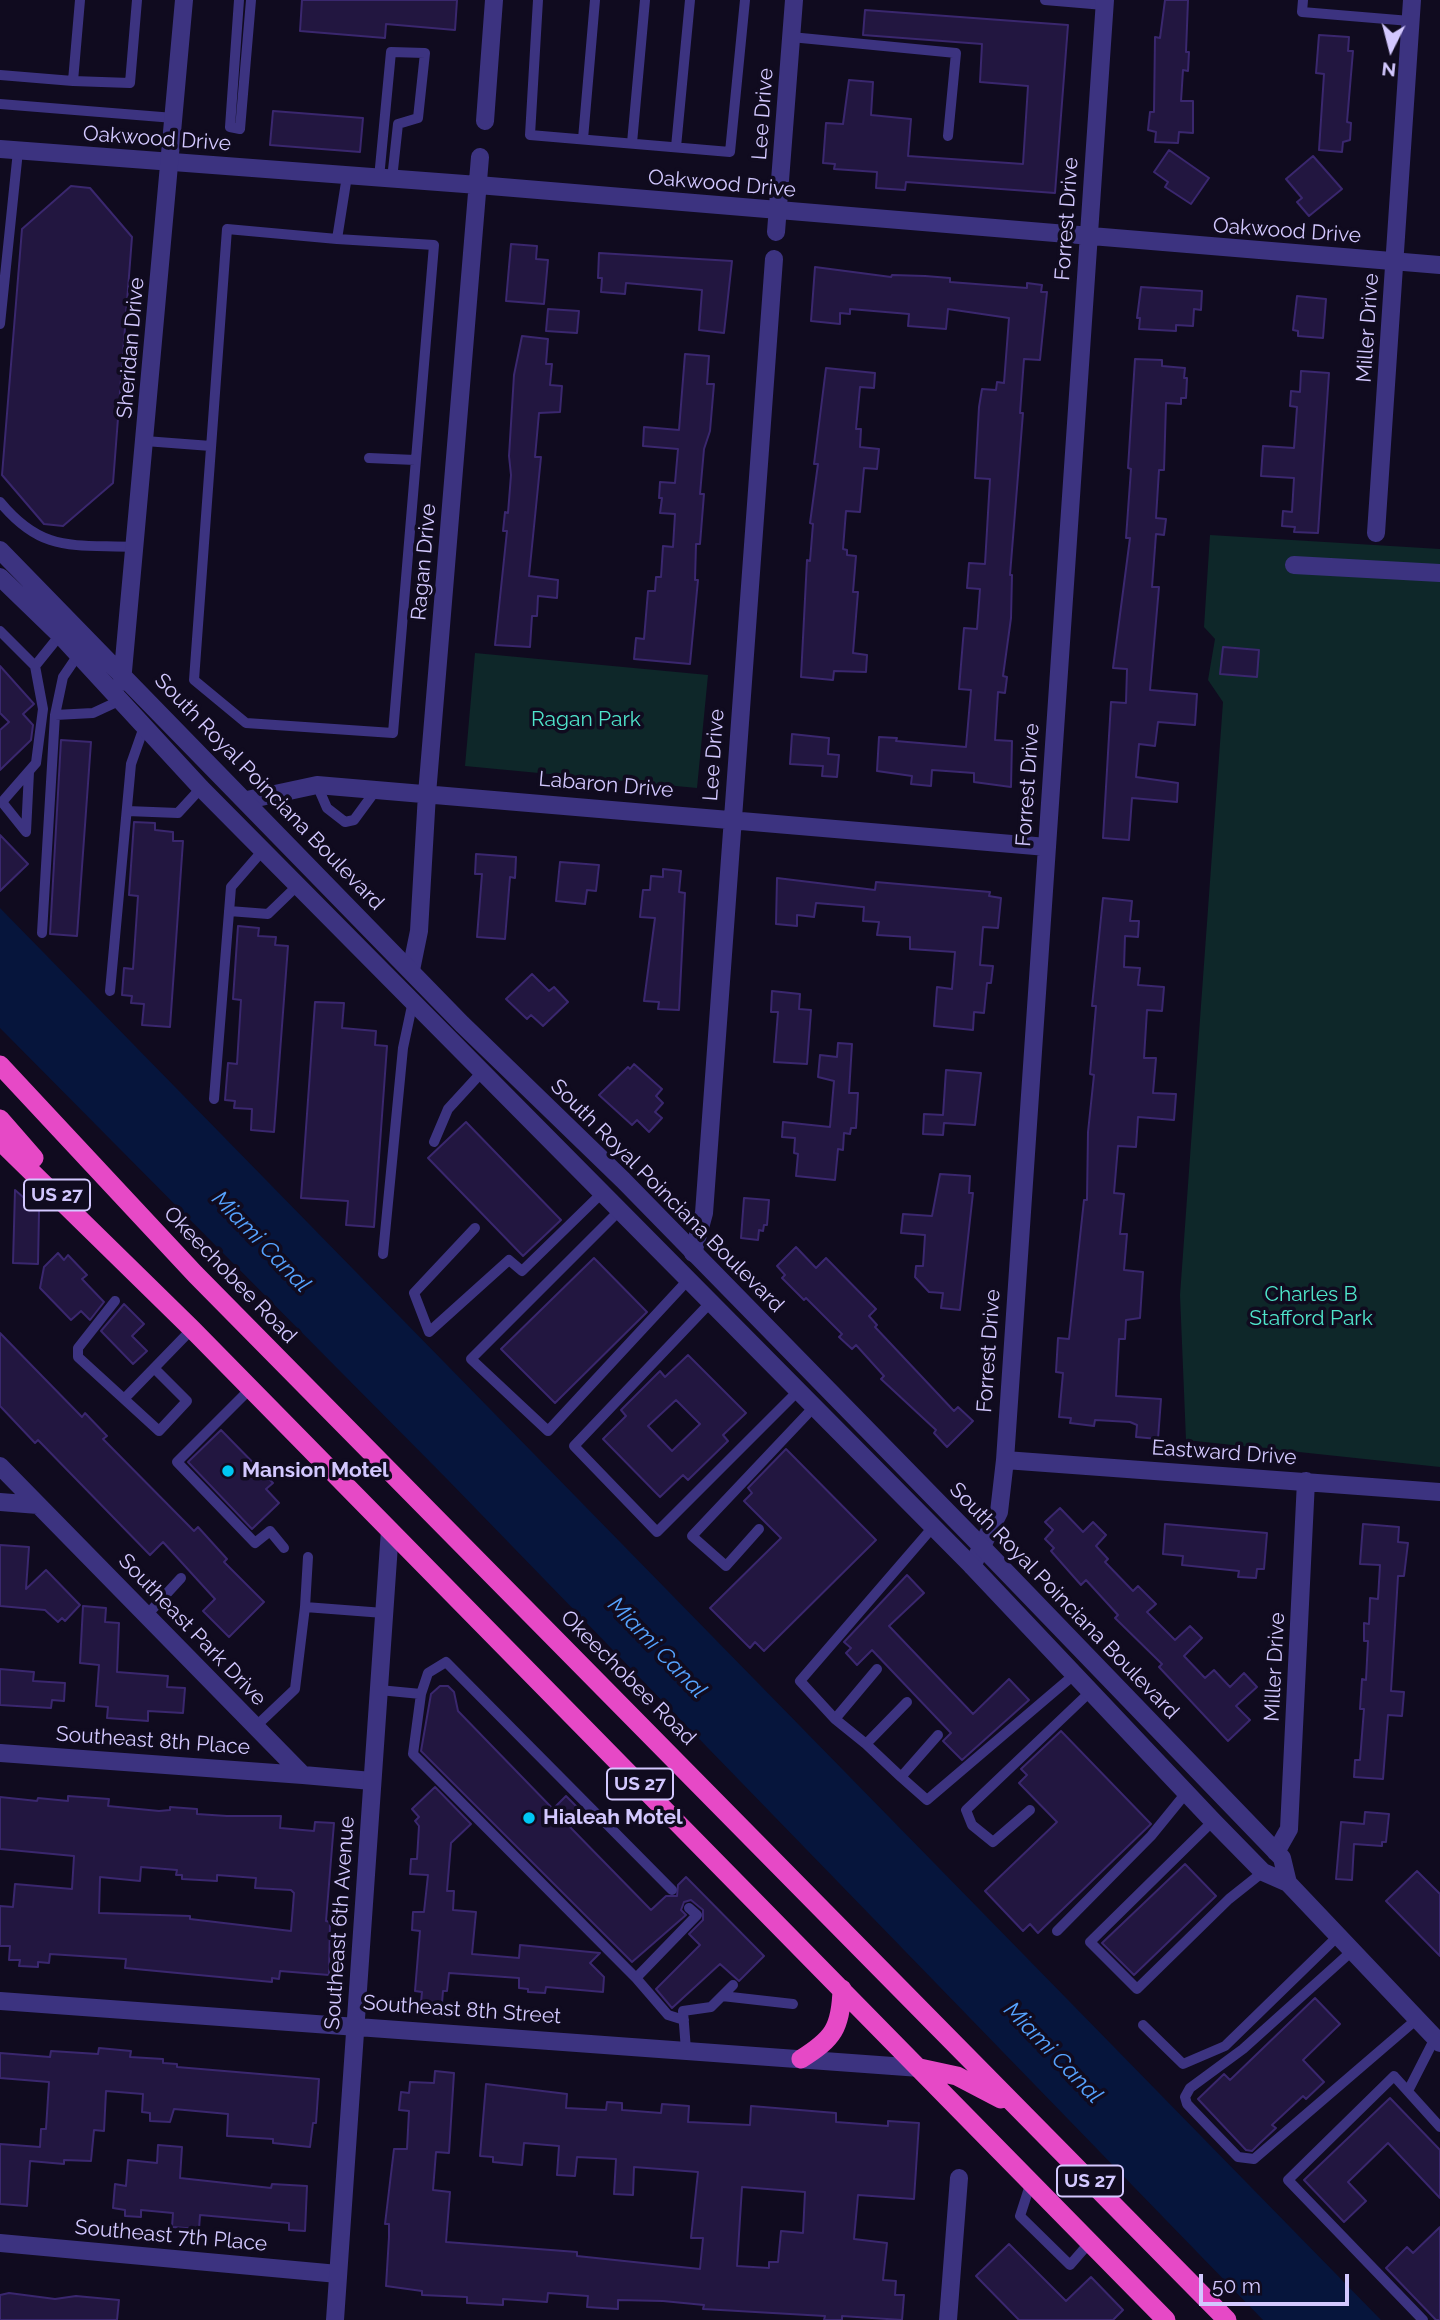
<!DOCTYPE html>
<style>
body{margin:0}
#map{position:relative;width:1440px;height:2320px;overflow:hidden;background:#100b1f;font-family:Raleway,sans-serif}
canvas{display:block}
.north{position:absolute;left:1356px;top:14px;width:70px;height:70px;-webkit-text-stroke:5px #100b1f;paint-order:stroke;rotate:186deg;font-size:19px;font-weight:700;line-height:28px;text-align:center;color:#d3c8ff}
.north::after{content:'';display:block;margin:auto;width:24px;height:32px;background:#d3c8ff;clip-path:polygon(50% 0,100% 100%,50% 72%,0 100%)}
.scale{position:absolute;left:1199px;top:2274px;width:150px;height:32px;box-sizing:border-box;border:4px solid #d3c8ff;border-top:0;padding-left:9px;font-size:21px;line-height:24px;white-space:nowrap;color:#d3c8ff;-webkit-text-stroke:5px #100b1f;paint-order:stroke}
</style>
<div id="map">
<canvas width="1440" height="2320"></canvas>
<div class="north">N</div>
<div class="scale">50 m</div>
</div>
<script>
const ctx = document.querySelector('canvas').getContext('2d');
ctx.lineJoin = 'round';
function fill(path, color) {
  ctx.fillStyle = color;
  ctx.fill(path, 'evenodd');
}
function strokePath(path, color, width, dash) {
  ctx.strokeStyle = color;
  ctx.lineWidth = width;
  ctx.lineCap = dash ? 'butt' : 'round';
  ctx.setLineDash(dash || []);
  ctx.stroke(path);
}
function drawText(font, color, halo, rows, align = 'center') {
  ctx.font = font + ' Raleway,sans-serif';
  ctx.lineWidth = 7;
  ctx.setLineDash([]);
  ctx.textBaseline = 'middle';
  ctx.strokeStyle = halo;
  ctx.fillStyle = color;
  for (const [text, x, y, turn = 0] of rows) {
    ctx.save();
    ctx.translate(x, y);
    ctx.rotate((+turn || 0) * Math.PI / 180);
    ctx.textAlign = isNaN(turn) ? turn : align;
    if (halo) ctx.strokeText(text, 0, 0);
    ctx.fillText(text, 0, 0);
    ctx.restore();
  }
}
const green = new Path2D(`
 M1210,535L1440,549V1467L1186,1440L1180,1295L1223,702L1208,680L1215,639L1204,627Z
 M475,653L708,675L697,788L465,766Z`);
const water = new Path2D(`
 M0,908L1381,2320H1263L446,1478L0,1028Z`);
const building = new Path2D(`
 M302,0H457L455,30L386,24L385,38L300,31Z
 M1165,0H1188L1186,52H1189L1188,71L1183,70L1181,101H1193V133L1179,132L1178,143L1155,142L1156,132L1148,130L1150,112H1154L1155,37L1160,38Z
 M865,10L1068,25L1055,193L906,182L905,190L876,188L877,172L834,169L835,164L823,163L826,123L843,124L849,80L873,82L871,115L911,119L908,156L1023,164L1028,86L980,82L982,44L863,35Z
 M1319,35L1349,37L1348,51H1353L1347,122L1351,123L1350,140L1343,142L1342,152L1319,150L1324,74L1316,73Z
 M273,111L363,118L360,152L270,145Z
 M1169,150L1209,178L1191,204L1165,187L1168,182L1154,172Z
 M1313,156L1342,189L1309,216L1297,202L1302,198L1286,179Z
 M71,186L90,188L132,237L113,483L63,526L44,524L2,475L22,229Z
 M511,244L537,246L536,259L548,260L544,304L506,301Z
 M599,253L732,261L724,333L699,330L702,290L626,283L625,294L601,292L602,278H598Z
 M815,267L891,277L892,275L925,276L950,278V282L1027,288V283L1042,285L1041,292H1047L1040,360L1024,359L1020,413H1023L1010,575H1012L1011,618L1003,676L1007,677L1005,693L998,692L995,740L1012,741L1011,787L974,782V773L932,770L931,786L911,784L912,776L877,771L879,737L897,738L896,741L966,747L971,690L959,689L964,628L977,629L980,589L967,588L969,563L985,564L990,479L975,478L979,407L982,389L996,390L997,382L1004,383L1009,318L948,309L946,329L908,326L909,314L850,309V314L840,313V324L811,321Z
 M1141,287L1202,291L1201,310L1194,309L1193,326L1176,325V331L1139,329L1140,318H1137Z
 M1297,296L1326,299L1323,338L1298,336V331L1293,330Z
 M548,309L579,311L577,333L546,331Z
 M522,336L548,339L546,364H552L550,385L562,386L560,412L539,413L535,457H541L529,576L558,580L557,598L538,596L537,616H532L530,647L495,645L507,531H503L505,512L508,513L511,475L509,456L514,375Z
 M685,354L709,356L707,384H714L710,431L704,449L700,494H704L700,544H696L695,580H698L690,664L634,659L636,638L644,639L648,591H655L656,577H661L663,546L673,547L675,514L660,513L662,498H659L660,482L675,483L678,449L643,446L644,427L679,430Z
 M1135,359L1162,360V366L1185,368L1184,378H1187L1186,398H1181V404L1166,403L1164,470H1159L1156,518L1166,519L1164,535L1156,534L1152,587H1159L1150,690L1197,694L1195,725L1158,722L1155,746L1139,744L1136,777L1178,783L1177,802L1132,798L1129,840L1103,838L1111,702L1126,703L1127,669L1113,668L1130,538H1126L1131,469L1128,468Z
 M826,368L875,373L874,388L860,387L856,429H861L860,447L879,449L877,469L864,468L860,512L846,511L843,549L847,550V555L856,556L853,592H858L853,653L867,655L866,672L834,671L833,680L801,677L807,560L810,561L813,524L810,523L818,464H814Z
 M1301,371L1329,373L1318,533L1294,532L1295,527L1282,526L1283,511L1292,512L1294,478L1261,476L1263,446L1294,448L1297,407L1290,406L1291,391L1300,392Z
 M1223,647L1259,650L1257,677L1220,674Z
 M0,666L34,704L23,714L33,725L31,740L0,770V730L9,722L0,713Z
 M792,734L829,738L828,754L839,755L837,777L822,776L823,766L790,764Z
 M61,740L91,742L77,936L50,934Z
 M134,822L155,823V830L173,832V841H183L170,1027L142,1025L144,1004L131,1003L132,996L122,995L124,968L133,969L138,896L129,895Z
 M0,835L28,864L0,891Z
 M476,854L516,857L515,878L510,877L505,939L477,937L482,874H475Z
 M560,862L599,865L596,891L587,890L585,904L556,901Z
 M663,869L681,871L679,892L685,893L679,1010L658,1009L659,1002L644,1001L655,918L640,917L643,890H650L651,876L663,877Z
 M777,878L875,890L876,882L990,892L989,896L1001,898L998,928L983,927L980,965L993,966L991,983H987L984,1013L974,1012L973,1030L934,1026L937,987L952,989L955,952L910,949V937L877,935L879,922L863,921L864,907L816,903L814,917L797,915V926L776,924Z
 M1103,898L1132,901L1130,921H1139L1138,937L1125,936L1124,967L1140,968L1138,985L1164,987L1162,1011L1147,1010L1144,1058H1156L1153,1093L1176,1094L1174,1120L1138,1117L1136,1147L1118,1146L1114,1193L1124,1194L1120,1234H1127L1124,1270L1143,1272L1140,1318L1126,1320L1125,1339H1119L1116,1396L1161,1399L1158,1439L1136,1437L1137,1425L1130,1422L1095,1420L1094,1426L1070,1423L1071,1418L1059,1417L1063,1373L1056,1372L1058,1338L1069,1339L1084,1200H1087L1088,1132L1094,1075L1090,1074L1096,1006H1092Z
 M238,926L259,928L258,936L276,937L275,945L288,946L274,1132L251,1130L252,1109L234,1108L235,1101L225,1100L228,1063L237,1064L241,1000L233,999Z
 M532,974L549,991L554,987L568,1002L543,1026L531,1015L527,1019L506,999Z
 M772,991L800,994L799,1009L811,1010L807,1064L774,1062L778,1012H771Z
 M315,1002L344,1003L342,1028L376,1031L375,1045L387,1046L374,1227L346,1225L348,1201L301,1198Z
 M838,1043L852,1044L849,1093H858L856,1128H851L850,1134L844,1133L843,1150L838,1149L835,1180L796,1176L798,1154L794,1153L795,1138L782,1137L783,1122L830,1127L834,1081L818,1077L820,1055L837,1057Z
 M634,1064L662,1089L656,1096L663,1103L655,1112L662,1118L649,1132L637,1120L632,1125L599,1095L628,1067L630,1069Z
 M946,1070L981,1073L975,1125L944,1123L943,1135L923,1134L924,1114L943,1115Z
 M466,1122L561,1220L523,1256L428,1158Z
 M940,1174L970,1176L969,1193H973L960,1310L941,1308L943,1293L929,1292L915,1277L916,1266H923L925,1235L901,1233L903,1214L932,1216Z
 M15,1190L39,1211L38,1264L13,1263Z
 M744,1198L769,1200L767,1225H764L763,1231L759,1230L758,1240L741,1238Z
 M796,1247L816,1268L826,1258L876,1309L869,1316L877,1325L875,1327L954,1411L958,1407L973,1421L947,1447L934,1433L936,1430L881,1379L884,1376L856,1345L852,1349L839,1337L842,1334L806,1298L804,1300L782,1278L785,1275L777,1266Z
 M58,1253L64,1260L68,1255L87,1275L82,1279L104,1302L90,1320L81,1311L71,1320L40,1288L44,1267Z
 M594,1258L647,1312L555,1403L501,1349Z
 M124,1304L144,1324L132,1336L147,1351L133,1364L101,1331Z
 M0,1333L82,1417L85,1413L107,1436L103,1439L194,1531L198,1527L227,1559L224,1562L264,1602L229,1637L203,1611L215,1599L163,1542L150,1555L38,1440L35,1443L0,1406Z
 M688,1355L746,1413L723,1435L728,1441L688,1480L683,1475L660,1497L603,1439L626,1416L621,1410L660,1371L665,1377ZM676,1400L700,1424L672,1451L648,1426Z
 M221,1430L273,1483L266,1489L279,1503L252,1529L188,1462Z
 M786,1449L876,1540L764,1651L755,1642L750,1648L710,1608L781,1538L744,1501L752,1493L748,1488Z
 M1060,1508L1083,1532L1093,1522L1106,1535L1096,1546L1108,1559L1105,1562L1133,1591L1138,1586L1156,1604L1147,1612L1175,1640L1190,1626L1202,1638L1184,1656L1205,1678L1214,1670L1230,1687L1244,1673L1257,1687L1236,1706L1250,1720L1228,1741L1159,1667L1162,1664L1115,1618L1118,1615L1086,1580L1081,1585L1051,1551L1054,1548L1045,1539L1053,1530L1045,1522Z
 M1165,1524L1267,1533L1264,1569H1257L1256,1578L1238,1577L1239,1571L1182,1565L1183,1556L1163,1554Z
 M1363,1524L1399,1527L1398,1542L1408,1543L1404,1576H1398L1391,1691L1404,1692L1402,1716L1388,1715L1383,1779L1354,1777L1355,1760H1360L1364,1709H1360L1362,1679L1366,1680L1368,1641H1364V1623L1369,1624L1370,1598L1378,1599L1380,1565L1360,1564Z
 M0,1545L29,1547L26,1589L46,1570L80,1605L65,1621L62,1618L58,1622L45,1610L0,1606Z
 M907,1575L924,1593L889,1626L973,1714L1009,1679L1029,1700L962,1760L943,1741L951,1733L872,1650L857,1665L846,1653L851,1648L844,1642Z
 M83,1606L106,1608L105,1622L119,1623L117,1672L168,1676L167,1687L185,1688L183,1713L148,1711V1721L107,1718L108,1707L96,1706L99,1665L80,1663Z
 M0,1669L34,1672L33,1681L65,1683L64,1701L52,1700L51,1708L0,1705Z
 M440,1686H448L454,1692L458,1711L553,1809L566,1796L582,1812L568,1825L651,1910L666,1896H677L678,1885L686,1877L764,1956L739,1981L720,1964L672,2008L656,1989L700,1945L689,1934L703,1920V1910L691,1900L684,1902L681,1910L686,1915L632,1962L421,1751L431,1694Z
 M1061,1731L1151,1824L1038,1933L1030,1924L1023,1931L985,1891L1057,1822L1019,1783L1027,1775L1021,1769Z
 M435,1787L471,1824L451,1843L447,1891H454L453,1910L476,1912L472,1954L519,1958L520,1945L600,1953L590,1963L604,1977L603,1992L546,1987L545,1993L528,1992V1989L519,1988V1978L449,1973L447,1991H443L442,2003L421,2002L422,1992L415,1991L420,1931L412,1930L413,1912H424L428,1875L410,1874L411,1859H417L419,1826L415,1821L419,1817L412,1809Z
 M68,1796L109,1799L108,1806L159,1811L170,1810V1807L197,1809V1814L227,1816H281L280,1828L314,1831L315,1822L334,1823L326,1921L330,1922L329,1975L280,1971L279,1979L272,1978V1982L125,1968L126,1959L50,1954L49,1963L38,1962V1967L19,1966L20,1960H9L10,1946H0V1906L13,1907L15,1884L72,1889L74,1856L0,1849V1797L37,1801L38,1798L68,1801ZM141,1867L177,1870L176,1875H182V1879L217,1881V1875L256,1878L255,1888L291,1890L294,1893L291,1931L190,1919V1916L99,1913L100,1877L140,1881Z
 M1365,1812L1389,1814L1386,1842H1382V1846L1354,1844L1352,1880L1336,1879L1341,1822L1364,1824Z
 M1185,1864L1216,1896L1134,1975L1102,1943Z
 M1417,1871L1440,1894V1956L1386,1901Z
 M1315,1998L1340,2024L1303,2060L1324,2082L1306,2099L1303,2096L1272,2125L1276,2128L1260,2143L1252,2151L1246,2150L1198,2099L1224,2074L1230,2080Z
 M99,2048L131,2051L130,2057L163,2059V2063L177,2064V2067L319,2079L316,2123H313L310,2147L273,2143V2139L227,2136L228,2114L174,2109L170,2122L150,2121V2113L142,2112L143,2094L106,2091L104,2131L94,2130L91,2161L64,2160V2164L30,2161L27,2206L0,2204V2144L40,2147L41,2129H46L49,2082L0,2078V2053L50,2057L51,2051L98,2054Z
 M435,2071L454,2073L449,2153L436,2152L433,2190L450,2192L446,2242L577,2252V2256L700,2269L703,2238H691L698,2172L634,2167L633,2195L614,2194L616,2159L577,2157L575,2176L557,2175L559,2146L524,2143L522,2165L493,2162V2157L480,2156L486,2084L567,2094L566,2108L606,2110L607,2102L622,2103V2110L661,2113L662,2104L689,2106L688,2122L750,2125L751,2106L836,2113V2122L888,2126V2121L919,2123L914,2199L858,2195L854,2239L887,2243L883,2280L896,2281L895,2295H904L902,2320L842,2316V2320H824L825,2316L703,2309L704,2305L663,2301L618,2300V2309L587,2307L588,2296L548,2293L547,2302L503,2299V2305L467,2303V2297L422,2295V2291L386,2286L389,2237V2224H385L394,2149H407L409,2111L399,2110L401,2092L409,2093L410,2082L434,2083ZM742,2187L805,2192L803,2233L781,2231L778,2262H769V2268L737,2266Z
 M1390,2098L1440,2150V2198L1388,2143L1348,2182L1366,2201L1344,2222L1304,2180Z
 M158,2145L182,2147L180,2178L271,2188L272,2184L307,2186L305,2231L289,2230V2223L200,2215L199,2229L172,2227L173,2213L141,2210V2217L125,2216V2210L113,2208L115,2184L126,2186L128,2160L157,2163Z
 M1440,2227V2320H1436L1386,2268L1407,2247L1413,2253Z
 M1009,2244L1066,2301L1091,2277L1123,2310L1113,2320H1019L976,2276Z
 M9,2293L55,2299L76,2296L119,2300L117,2320H0V2295Z`);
const service = new Path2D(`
 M80,0L73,81L130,83L137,0
 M239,0L230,127L240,129L251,0
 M538,0L530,135L730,152L745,0
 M1045,0L1104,5
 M1303,0L1302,12L1410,21
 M791,37L956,53L948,136
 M0,75L73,81
 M0,104L174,118
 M583,139L595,0
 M632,143L645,0
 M676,147L690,0
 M379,178L391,52L425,53L418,118L398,124L392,179
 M337,239L434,245L393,733L246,723L194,680L227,229L337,239L347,176
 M0,324L18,151
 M145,441L211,446
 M369,458L415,460
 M0,502C43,554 74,544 135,547
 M0,631L35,666L43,709L36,763L2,802L26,832L29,772
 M35,666L60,635
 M55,715L93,713L121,700
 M317,785L327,808L345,822L354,820L376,790
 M127,811L178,813L201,788
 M229,911L268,914L298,885
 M42,933L55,715L63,677L78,655
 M110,991L131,764L144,727
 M214,1099L231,887L264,849
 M434,1142L448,1109L481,1073
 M620,1210L471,1359L548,1431L688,1280
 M475,1228L414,1293L429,1332L509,1260L522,1271L603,1192
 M383,1254L403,1048L413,1001
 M115,1301L78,1348V1357L124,1399
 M710,1303L574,1446L657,1532L798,1391
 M154,1368L187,1401L159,1431L124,1399L192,1329
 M250,1389L177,1462L255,1543L270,1531L284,1548
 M759,1529L726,1566L692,1536L813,1408
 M305,1607L308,1557
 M146,1616L181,1578
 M877,1669L835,1719L800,1681L933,1527
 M379,1690L421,1694
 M835,1719L866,1744L907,1702
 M255,1727L295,1689L305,1607L384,1613
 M866,1744L901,1777L938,1735
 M901,1777L927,1800L1075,1674
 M1030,1810L993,1842L972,1825L966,1810L1091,1691
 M1213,1821L1090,1942L1137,1989L1229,1899L1263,1872
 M1057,1931L1151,1836L1186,1793
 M1352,1951L1243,2049L1190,2088L1185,2097L1187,2104L1238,2157L1254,2159L1417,2019
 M636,1978L413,1754L421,1694L428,1673L446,1662L672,1890
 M722,1996L793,2004
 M684,2020L668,2015L636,1978L697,1915L689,1908
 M1143,2025L1183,2064L1225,2046L1338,1936
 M686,2050L683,2011L711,2007L733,1985
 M1408,2091L1435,2038
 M1031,2182L1020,2216L1070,2265L1090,2242
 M1423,2320L1288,2180L1394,2076L1440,2127`);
const minor = new Path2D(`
 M485,121L494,0
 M0,149L478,185L1440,265
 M776,232L794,0
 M1376,533L1412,0
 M1294,565L1440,573
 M247,800L317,785L1047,847
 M411,970L419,931L427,794L480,157
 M693,1253L704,1213L774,259
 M1005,1460L1440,1492
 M0,1466L303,1775L372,1781
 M0,1502L38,1505
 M972,1566L999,1512L1005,1460L1105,0
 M0,1753L303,1775
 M1276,1852L1289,1829L1306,1481
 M0,2243L338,2274
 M948,2320L959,2178`);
const tertiary = new Path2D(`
 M0,550L462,1024L623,1180L982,1547L1282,1858L1288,1883
 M0,577L60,635L201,788L972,1566L1213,1821L1263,1872L1288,1883L1440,2043
 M122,682L184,0
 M0,2001L920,2068
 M335,2320L390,1530`);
const trunk = new Path2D(`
 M0,1065L195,1274L1227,2320
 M0,1119L34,1158
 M0,1141L192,1329L1166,2320
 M801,2059C833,2039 841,2028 842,1989
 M920,2068L957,2076L1001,2099`);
const markers = [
 [228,1471,7,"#00c7f3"],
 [529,1818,7,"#00c7f3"]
];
const shields = [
 [57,1195,66],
 [640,1784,66],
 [1090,2181,66]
];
const shieldNames = [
 ["US 27",57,1195],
 ["US 27",640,1784],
 ["US 27",1090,2181]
];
const streetNames = [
 ["Lee Drive",763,114,-86],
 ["Oakwood Drive",157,139,4],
 ["Oakwood Drive",722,184,5],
 ["Forrest Drive",1067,219,-86],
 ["Oakwood Drive",1287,231,4],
 ["Miller Drive",1368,328,-86],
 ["Sheridan Drive",131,348,-85],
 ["Ragan Drive",424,562,-85],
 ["Lee Drive",714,755,-86],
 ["Labaron Drive",606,785,5],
 ["Forrest Drive",1028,785,-86],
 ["South Royal Poinciana Boulevard",269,792,46],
 ["South Royal Poinciana Boulevard",667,1196,45],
 ["Okeechobee Road",230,1275,46],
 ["Forrest Drive",989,1351,-86],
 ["Eastward Drive",1224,1453,4],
 ["South Royal Poinciana Boulevard",1064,1601,46],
 ["Southeast Park Drive",192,1630,46],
 ["Miller Drive",1275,1667,-87],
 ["Okeechobee Road",628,1678,45],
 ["Southeast 8th Place",153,1741,4],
 ["Southeast 6th Avenue",340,1923,-86],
 ["Southeast 8th Street",462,2010,4],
 ["Southeast 7th Place",171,2236,5]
];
const parkNames = [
 ["Ragan Park",586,720],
 ["Charles B",1311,1295],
 ["Stafford Park",1311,1319]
];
const poiNames = [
 ["Mansion Motel",242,1471],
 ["Hialeah Motel",543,1818]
];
const waterNames = [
 ["Miami Canal",261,1242,46],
 ["Miami Canal",657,1648,46],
 ["Miami Canal",1053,2053,46]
];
fill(green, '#0e2729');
fill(water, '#06153c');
fill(building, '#221640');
strokePath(building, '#3a276e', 2);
strokePath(service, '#3c3380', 10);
strokePath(minor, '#3c3380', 18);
strokePath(tertiary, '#3c3380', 18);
strokePath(trunk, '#e649c6', 19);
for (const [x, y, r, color] of markers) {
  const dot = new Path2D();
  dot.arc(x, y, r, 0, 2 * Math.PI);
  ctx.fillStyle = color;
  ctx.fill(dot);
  strokePath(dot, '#100b1f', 2.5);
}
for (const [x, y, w] of shields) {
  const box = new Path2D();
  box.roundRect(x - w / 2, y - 15.5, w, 31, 5);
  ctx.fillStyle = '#100b1f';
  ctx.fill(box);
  strokePath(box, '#d3c8ff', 2);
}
drawText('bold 19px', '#d3c8ff', null, shieldNames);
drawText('21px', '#d3c8ff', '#100b1f', streetNames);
drawText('21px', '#4fe5cb', '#100b1f', parkNames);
drawText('bold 21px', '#d3c8ff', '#100b1f', poiNames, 'left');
drawText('italic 23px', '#56a3ff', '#100b1f', waterNames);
</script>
